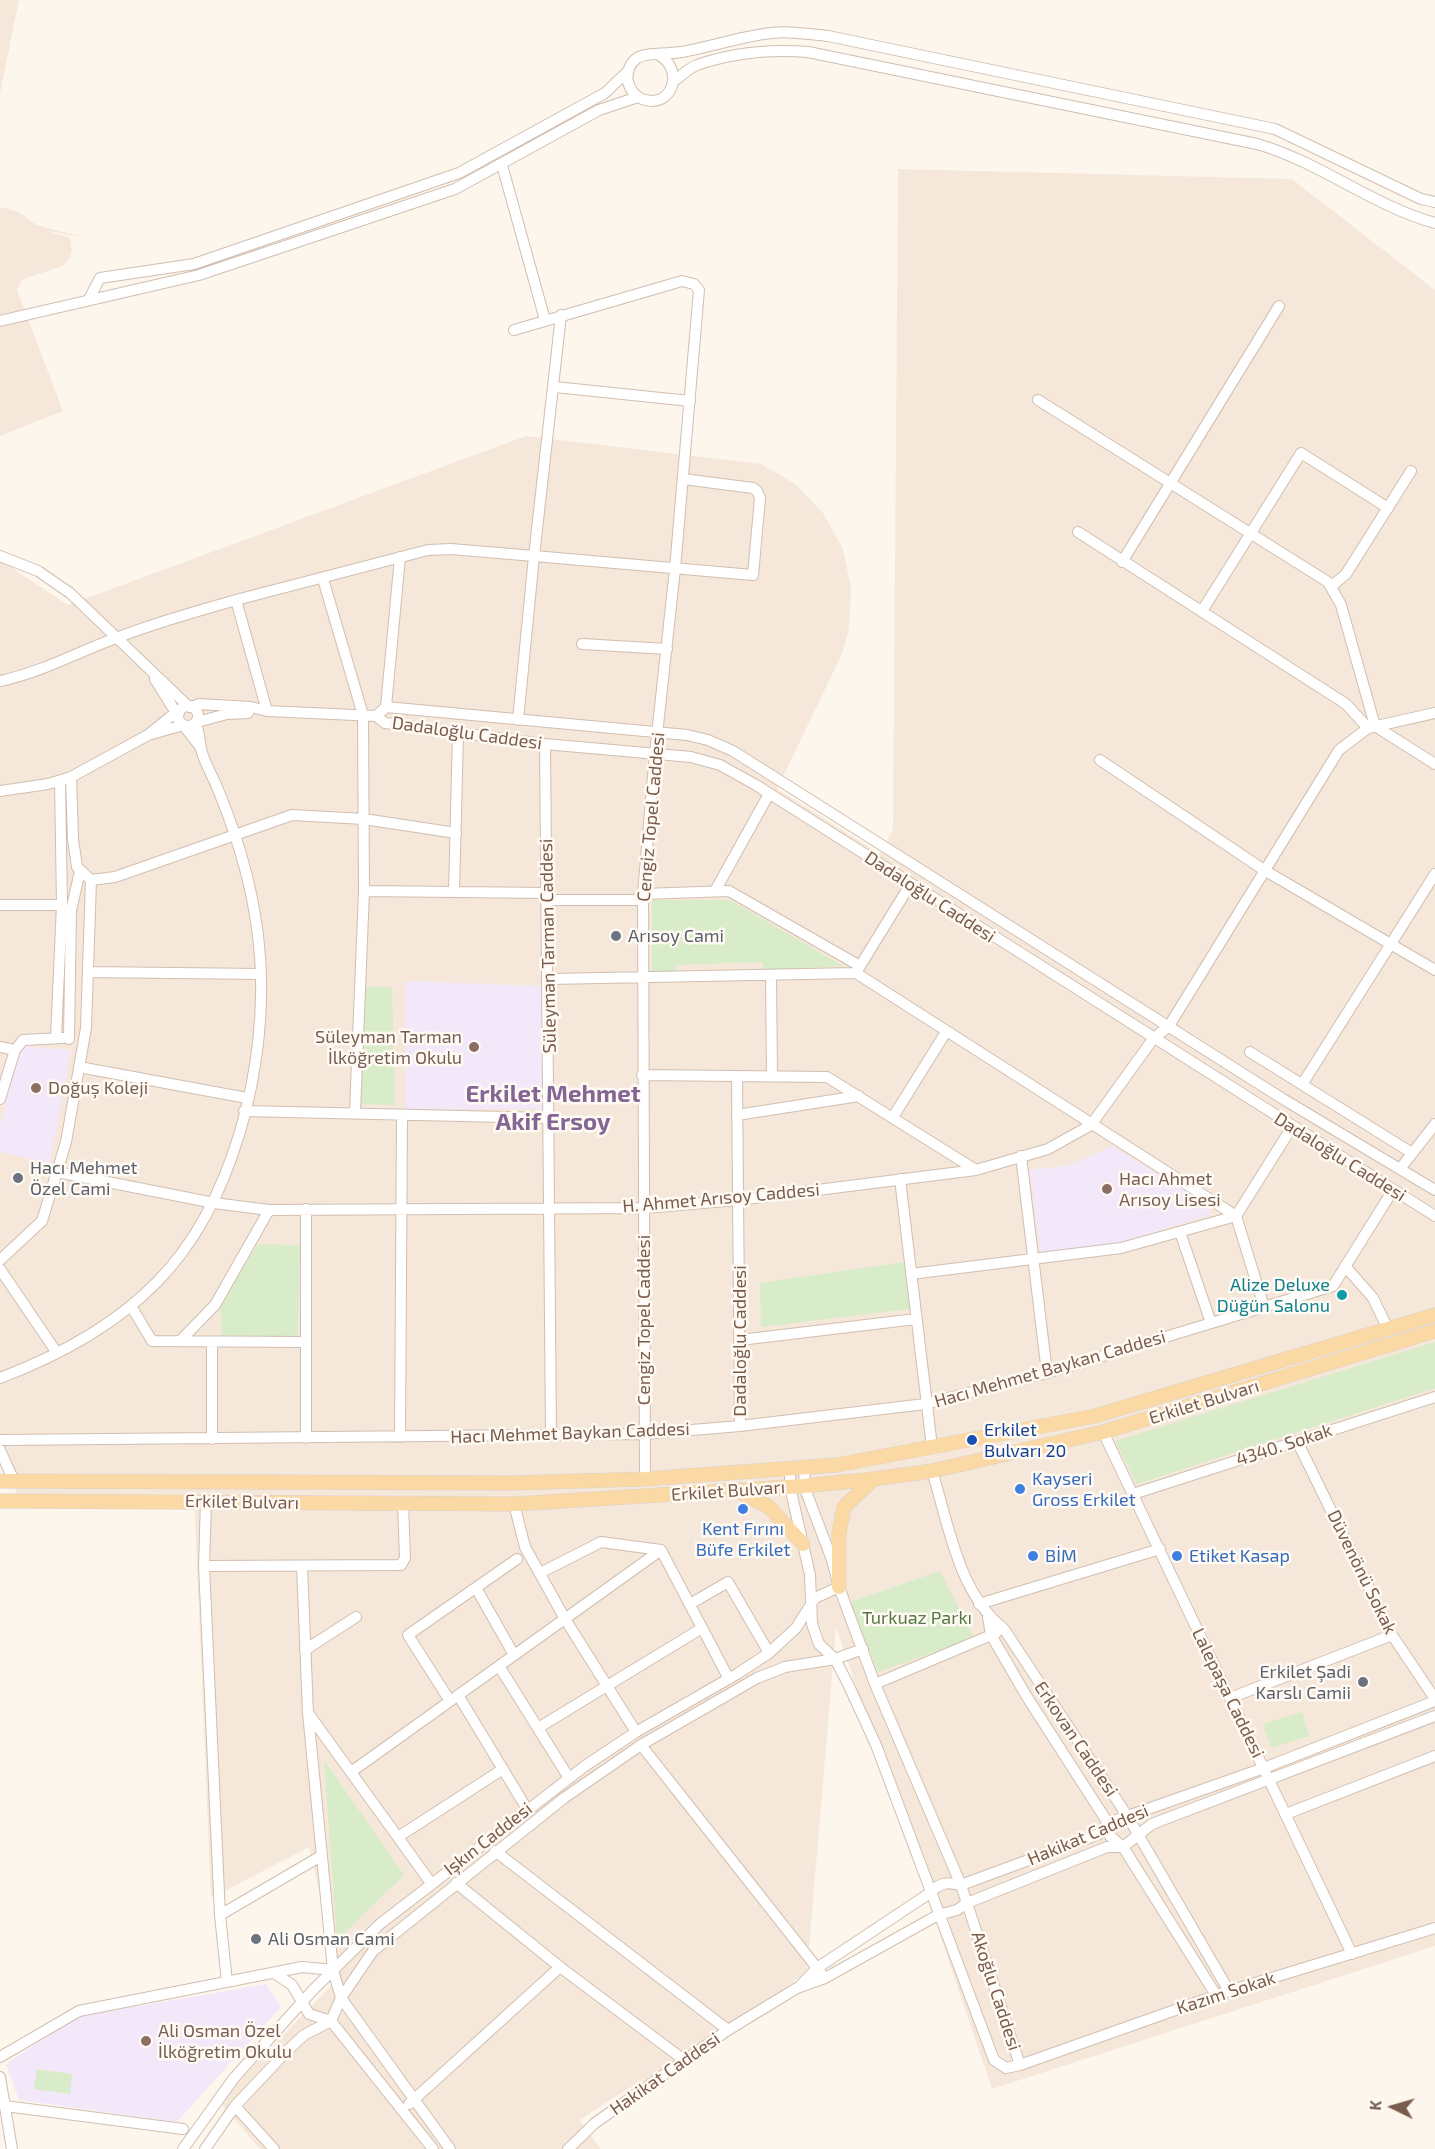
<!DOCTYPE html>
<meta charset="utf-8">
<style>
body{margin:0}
#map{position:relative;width:1435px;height:2149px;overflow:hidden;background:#fdf6ec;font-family:"Exo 2",sans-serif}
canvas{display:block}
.north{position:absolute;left:1363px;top:2077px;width:60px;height:60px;-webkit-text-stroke:4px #fffaf3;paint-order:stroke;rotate:275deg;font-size:16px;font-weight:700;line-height:24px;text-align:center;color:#7a5c4d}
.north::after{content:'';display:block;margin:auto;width:21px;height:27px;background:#7a5c4d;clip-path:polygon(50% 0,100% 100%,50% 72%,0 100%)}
</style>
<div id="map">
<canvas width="1435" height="2149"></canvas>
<div class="north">K</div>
</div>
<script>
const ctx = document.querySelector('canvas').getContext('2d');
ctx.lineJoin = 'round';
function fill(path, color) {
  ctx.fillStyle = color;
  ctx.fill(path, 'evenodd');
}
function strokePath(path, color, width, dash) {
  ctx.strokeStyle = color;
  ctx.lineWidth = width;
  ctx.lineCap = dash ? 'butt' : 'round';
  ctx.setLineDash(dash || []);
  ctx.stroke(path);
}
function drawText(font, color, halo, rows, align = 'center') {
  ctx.font = font + ' "Exo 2",sans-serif';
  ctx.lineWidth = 5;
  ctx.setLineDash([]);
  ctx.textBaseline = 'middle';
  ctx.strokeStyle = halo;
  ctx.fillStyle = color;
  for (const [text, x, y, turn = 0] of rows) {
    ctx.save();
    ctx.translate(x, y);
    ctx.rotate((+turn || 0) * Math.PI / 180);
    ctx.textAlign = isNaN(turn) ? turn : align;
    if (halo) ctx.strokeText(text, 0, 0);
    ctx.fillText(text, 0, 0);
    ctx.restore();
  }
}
const residential = new Path2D(`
 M0,0H19L0,94Z
 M898,169L1292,179L1435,290V1946L992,2089L836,1627L807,1972L684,2060L629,2088L579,2120L601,2149H260L219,2102L340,1976L309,1847L211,1898L194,1494H18L0,1467V560L68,605L526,436L761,464L795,484L823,513L843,549L851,588L849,629L842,654L777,789L880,854L893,830Z
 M0,207L19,212L36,225L88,238L47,231L70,238L72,251L69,259L63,266L23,279L17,290L63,411L0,436Z`);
const education = new Path2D(`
 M405,981L542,986L543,1109H406Z
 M19,1046L71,1050L50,1163L0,1152V1126Z
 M1112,1146L1211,1207V1211L1209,1215L1116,1244L1040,1253L1030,1170L1071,1165Z
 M266,1984L281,2007L177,2122L19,2100L6,2064L76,2017Z`);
const green = new Path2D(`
 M652,900H730L843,966L763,970V962L678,965L674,971H652Z
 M356,987H392L395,1105L356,1104Z
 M258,1244L300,1245L298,1338L222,1335L220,1305Z
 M904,1262L910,1309L761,1327L760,1283Z
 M1435,1342V1388L1137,1484L1115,1441Z
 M940,1571L974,1638L878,1672L850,1602Z
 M1302,1712L1309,1736L1271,1748L1263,1724Z
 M324,1760L404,1875L337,1940Z
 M37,2069L72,2074L70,2094L34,2089Z`);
const minor = new Path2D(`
 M659,55C686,71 671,110 642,99C635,96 630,90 628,82C626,73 630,63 637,58C647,52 670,54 682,52C710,47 736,38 764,34C785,30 806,34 828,36L1275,129L1421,199L1435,202
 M674,81C681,76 689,68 697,65C732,53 771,49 808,52L1257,144C1320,162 1373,206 1435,223
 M502,165L545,320
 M89,299L100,278L194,264L459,173L605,93L628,71
 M0,321L199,275L455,189L599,110L638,97
 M514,330L682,281L694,284L699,290L675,569L655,753L643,894L645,1479
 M555,387L690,401
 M1038,400L1328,582L1341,605L1375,726L1435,764
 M1078,532L1346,704L1368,728
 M0,556L38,571L70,593L189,707
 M1122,562L1279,306
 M323,579L363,715L364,891L355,1112
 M1332,586L1346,574L1411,471
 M236,600L428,550L451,549L534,556L561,315
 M1202,611L1301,453L1388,508
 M582,644L667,649
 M155,679L173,708L179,713
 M0,681C33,674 60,661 91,648C138,628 187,614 236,600L267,711
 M178 716a10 10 0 1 1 20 0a10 10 0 1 1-20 0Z
 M192,707L199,704L251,707L267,711L376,716L385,723L545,744L691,757L720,765L756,785L1435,1216
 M386,707L400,557
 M376,716L386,707L687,735L708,740L733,751L1283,1099L1435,1190
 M518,720L534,556L753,575L760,498L757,491L753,488L683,479
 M197,722L227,714L248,713
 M184,726L201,748
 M148,735L183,725
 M545,744C549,975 547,1205 551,1436
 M1100,760L1264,870L1435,970
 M71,777L73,839L77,867L91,880L115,877L292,815L364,819L456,833
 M0,791L48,784L71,777L148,735L170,717L178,714
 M364,891L548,893
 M715,891L769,794
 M454,892L458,734
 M643,894L729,891L860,966
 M548,900H643
 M0,905H62
 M857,971L910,885
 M88,972L261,974
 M771,975L772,1076
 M549,979L856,973L1236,1216L1264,1307
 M56,1038L62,905L60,781
 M69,1039L71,911L80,871
 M0,1047L15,1050L0,1099
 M15,1050L23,1040L63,1038
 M1250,1052L1412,1153
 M79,1067L247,1098
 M642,1075L827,1077L976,1170
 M737,1076L740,1426
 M1303,1083L1435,874
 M244,1111L548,1118
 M737,1115L859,1096
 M893,1117L946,1032
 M1021,1156L1047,1373
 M1400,1169L1435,1124
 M57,1172L214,1203L269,1210L644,1208L738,1200L976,1170L1048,1149L1091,1125L1153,1039L1169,1026L1339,750L1368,728L1435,713
 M900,1179L932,1447
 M1180,1232L1211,1323
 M0,1260L42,1221L66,1142L86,1028L91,880
 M1345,1266L1373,1298L1388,1329
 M0,1269L57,1353
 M911,1274L1121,1248L1236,1216L1292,1127
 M131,1306L152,1341L304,1342
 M740,1340L916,1319
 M180,1341L215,1305L269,1210
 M0,1378C58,1356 114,1326 157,1282C234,1204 268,1064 260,957C256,898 240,842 217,787C212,775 204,762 201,749C199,740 200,732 195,723
 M1103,1432L1352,1954
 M400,1437L402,1115
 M306,1438V1209
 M212,1439V1342
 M0,1440L644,1434L740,1426L925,1404L1047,1373L1333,1286L1393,1190
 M1297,1441L1392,1635L1435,1699
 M0,1450L14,1481
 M805,1467L804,1486L832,1560L839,1587L875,1684L961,1885L1020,2065
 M790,1468V1487L810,1575L812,1624L819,1644L835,1659L848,1684L876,1745L994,2060L1006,2068L1020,2065L1229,1991L1435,1928
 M932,1471C949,1525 958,1593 1004,1629L1128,1817L1229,1991
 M1133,1494L1435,1397
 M206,1501L204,1566L220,1915L227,1982
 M514,1504L525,1547L565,1619L636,1732
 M661,1550L729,1679
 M204,1566L401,1565L405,1558L403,1503
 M302,1566L308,1713L333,1970
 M540,1573L601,1542L661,1550
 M476,1588L514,1655
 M690,1604L728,1582L769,1653
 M979,1604L1160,1549
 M988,1617L991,1635L1027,1697L1108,1823L1110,1836L1123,1847L1216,1995
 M305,1650L356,1617
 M499,1666L569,1778
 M875,1684L996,1633
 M458,1695L527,1809
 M1230,1698L1392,1635
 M450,1701L408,1635L517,1559
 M308,1713L431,1883
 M538,1728L702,1628
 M641,1745L821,1973
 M351,1772L661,1550
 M1286,1814L1435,1756
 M398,1837L503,1769
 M495,1851L728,2030
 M456,1883L560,1967L684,2060
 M220,1915L321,1856
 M274,1973L292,1985L309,2014L331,2021L433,2149
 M800,1986L817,1968L930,1893C940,1882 947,1882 961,1885L1099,1834L1108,1823L1264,1768L1435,1701
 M0,2057L79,2011L302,1967L333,1970L341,1998L450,2149
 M0,2077L12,2149
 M409,2104L560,1967
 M5,2106L183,2129
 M235,2106L274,2149
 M183,2149L234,2078L312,1991L380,1924L585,1766L636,1732L737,1674L769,1653L796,1628L815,1598L839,1587
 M205,2149L235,2106L286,2052L304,2035L331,2021L341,1998L373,1951L564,1798L641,1745L757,1678L785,1667L835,1659L863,1649
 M568,2149L595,2123L728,2030L797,1988L825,1978L938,1915L957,1910L967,1903L1107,1847H1123L1152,1824L1435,1716`);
const major = new Path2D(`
 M0,1481L512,1483L645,1479L837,1465L1095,1416L1435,1315
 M740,1492L769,1507L803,1544
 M0,1501L514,1504L804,1486L874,1479L932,1471L1103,1432L1435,1331
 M839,1587V1533L844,1507L874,1479`);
const markers = [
 [616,936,6,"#6b7280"],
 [474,1047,6,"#8d6e63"],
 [36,1088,6,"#8d6e63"],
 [18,1178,6,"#6b7280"],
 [1107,1189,6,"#8d6e63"],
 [1342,1295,6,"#0f9aa8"],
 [972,1440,6,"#1a4fb4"],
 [1020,1489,6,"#3f7fe0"],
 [743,1509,6,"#3f7fe0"],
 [1033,1556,6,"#3f7fe0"],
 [1177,1556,6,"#3f7fe0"],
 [1363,1682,6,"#6b7280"],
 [256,1939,6,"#6b7280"],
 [146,2041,6,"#8d6e63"]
];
const streetNames = [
 ["Dadaloğlu Caddesi",467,733,8],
 ["Cengiz Topel Caddesi",651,817,-85],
 ["Dadaloğlu Caddesi",930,897,33],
 ["Süleyman Tarman Caddesi",548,946,-91],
 ["Dadaloğlu Caddesi",1340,1157,32],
 ["H. Ahmet Arısoy Caddesi",721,1198,-5],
 ["Cengiz Topel Caddesi",644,1320,-90],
 ["Dadaloğlu Caddesi",740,1341,-90],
 ["Hacı Mehmet Baykan Caddesi",1050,1369,-16],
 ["Erkilet Bulvarı",1204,1402,-17],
 ["Hacı Mehmet Baykan Caddesi",570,1433,-2],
 ["4340. Sokak",1284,1445,-18],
 ["Erkilet Bulvarı",728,1491,-4],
 ["Erkilet Bulvarı",242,1502,1],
 ["Düvenönü Sokak",1362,1572,64],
 ["Lalepaşa Caddesi",1228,1693,64],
 ["Erkovan Caddesi",1076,1739,56],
 ["Hakikat Caddesi",1088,1835,-23],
 ["Işkın Caddesi",488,1839,-38],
 ["Akoğlu Caddesi",996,1991,72],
 ["Kazım Sokak",1226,1993,-18],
 ["Hakikat Caddesi",665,2074,-35]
];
const worshipNames = [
 ["Arısoy Cami",628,936],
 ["Hacı Mehmet",30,1168],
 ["Özel Cami",30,1189],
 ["Erkilet Şadi",1351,1672,"right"],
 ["Karslı Camii",1351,1693,"right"],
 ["Ali Osman Cami",268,1939]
];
const educationNames = [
 ["Süleyman Tarman",462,1037,"right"],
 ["İlköğretim Okulu",462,1058,"right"],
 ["Doğuş Koleji",48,1088],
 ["Hacı Ahmet",1119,1179],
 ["Arısoy Lisesi",1119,1200],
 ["Ali Osman Özel",158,2031],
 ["İlköğretim Okulu",158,2052]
];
const cultureNames = [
 ["Alize Deluxe",1330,1285],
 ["Düğün Salonu",1330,1306]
];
const transitNames = [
 ["Erkilet",984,1430],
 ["Bulvarı 20",984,1451]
];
const shopNames = [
 ["Kayseri",1032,1479],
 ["Gross Erkilet",1032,1500],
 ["Kent Fırını",743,1529,"center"],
 ["Büfe Erkilet",743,1550,"center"],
 ["BİM",1045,1556],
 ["Etiket Kasap",1189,1556]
];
const parkNames = [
 ["Turkuaz Parkı",917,1618]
];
const districtNames = [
 ["Erkilet Mehmet",553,1094],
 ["Akif Ersoy",553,1122]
];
fill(residential, '#f5e8da');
fill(education, '#f3e8fa');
fill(green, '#d8ecc9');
strokePath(minor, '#d1beb0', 12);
strokePath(major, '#dad1cd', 15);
strokePath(minor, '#fff', 10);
strokePath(major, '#fbd9a5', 14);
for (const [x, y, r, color] of markers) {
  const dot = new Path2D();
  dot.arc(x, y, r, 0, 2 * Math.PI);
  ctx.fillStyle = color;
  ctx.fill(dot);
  strokePath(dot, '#fffaf3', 2);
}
drawText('18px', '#7a5c4d', '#fffaf3', streetNames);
drawText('18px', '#5b616d', '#fffaf3', worshipNames, 'left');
drawText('18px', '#785e54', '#fffaf3', educationNames, 'left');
drawText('18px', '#0d838f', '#fffaf3', cultureNames, 'right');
drawText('18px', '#164399', '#fffaf3', transitNames, 'left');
drawText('18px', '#366cbe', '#fffaf3', shopNames, 'left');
drawText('18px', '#537a41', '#fffaf3', parkNames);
drawText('bold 24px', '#846695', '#fffaf3', districtNames);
</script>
